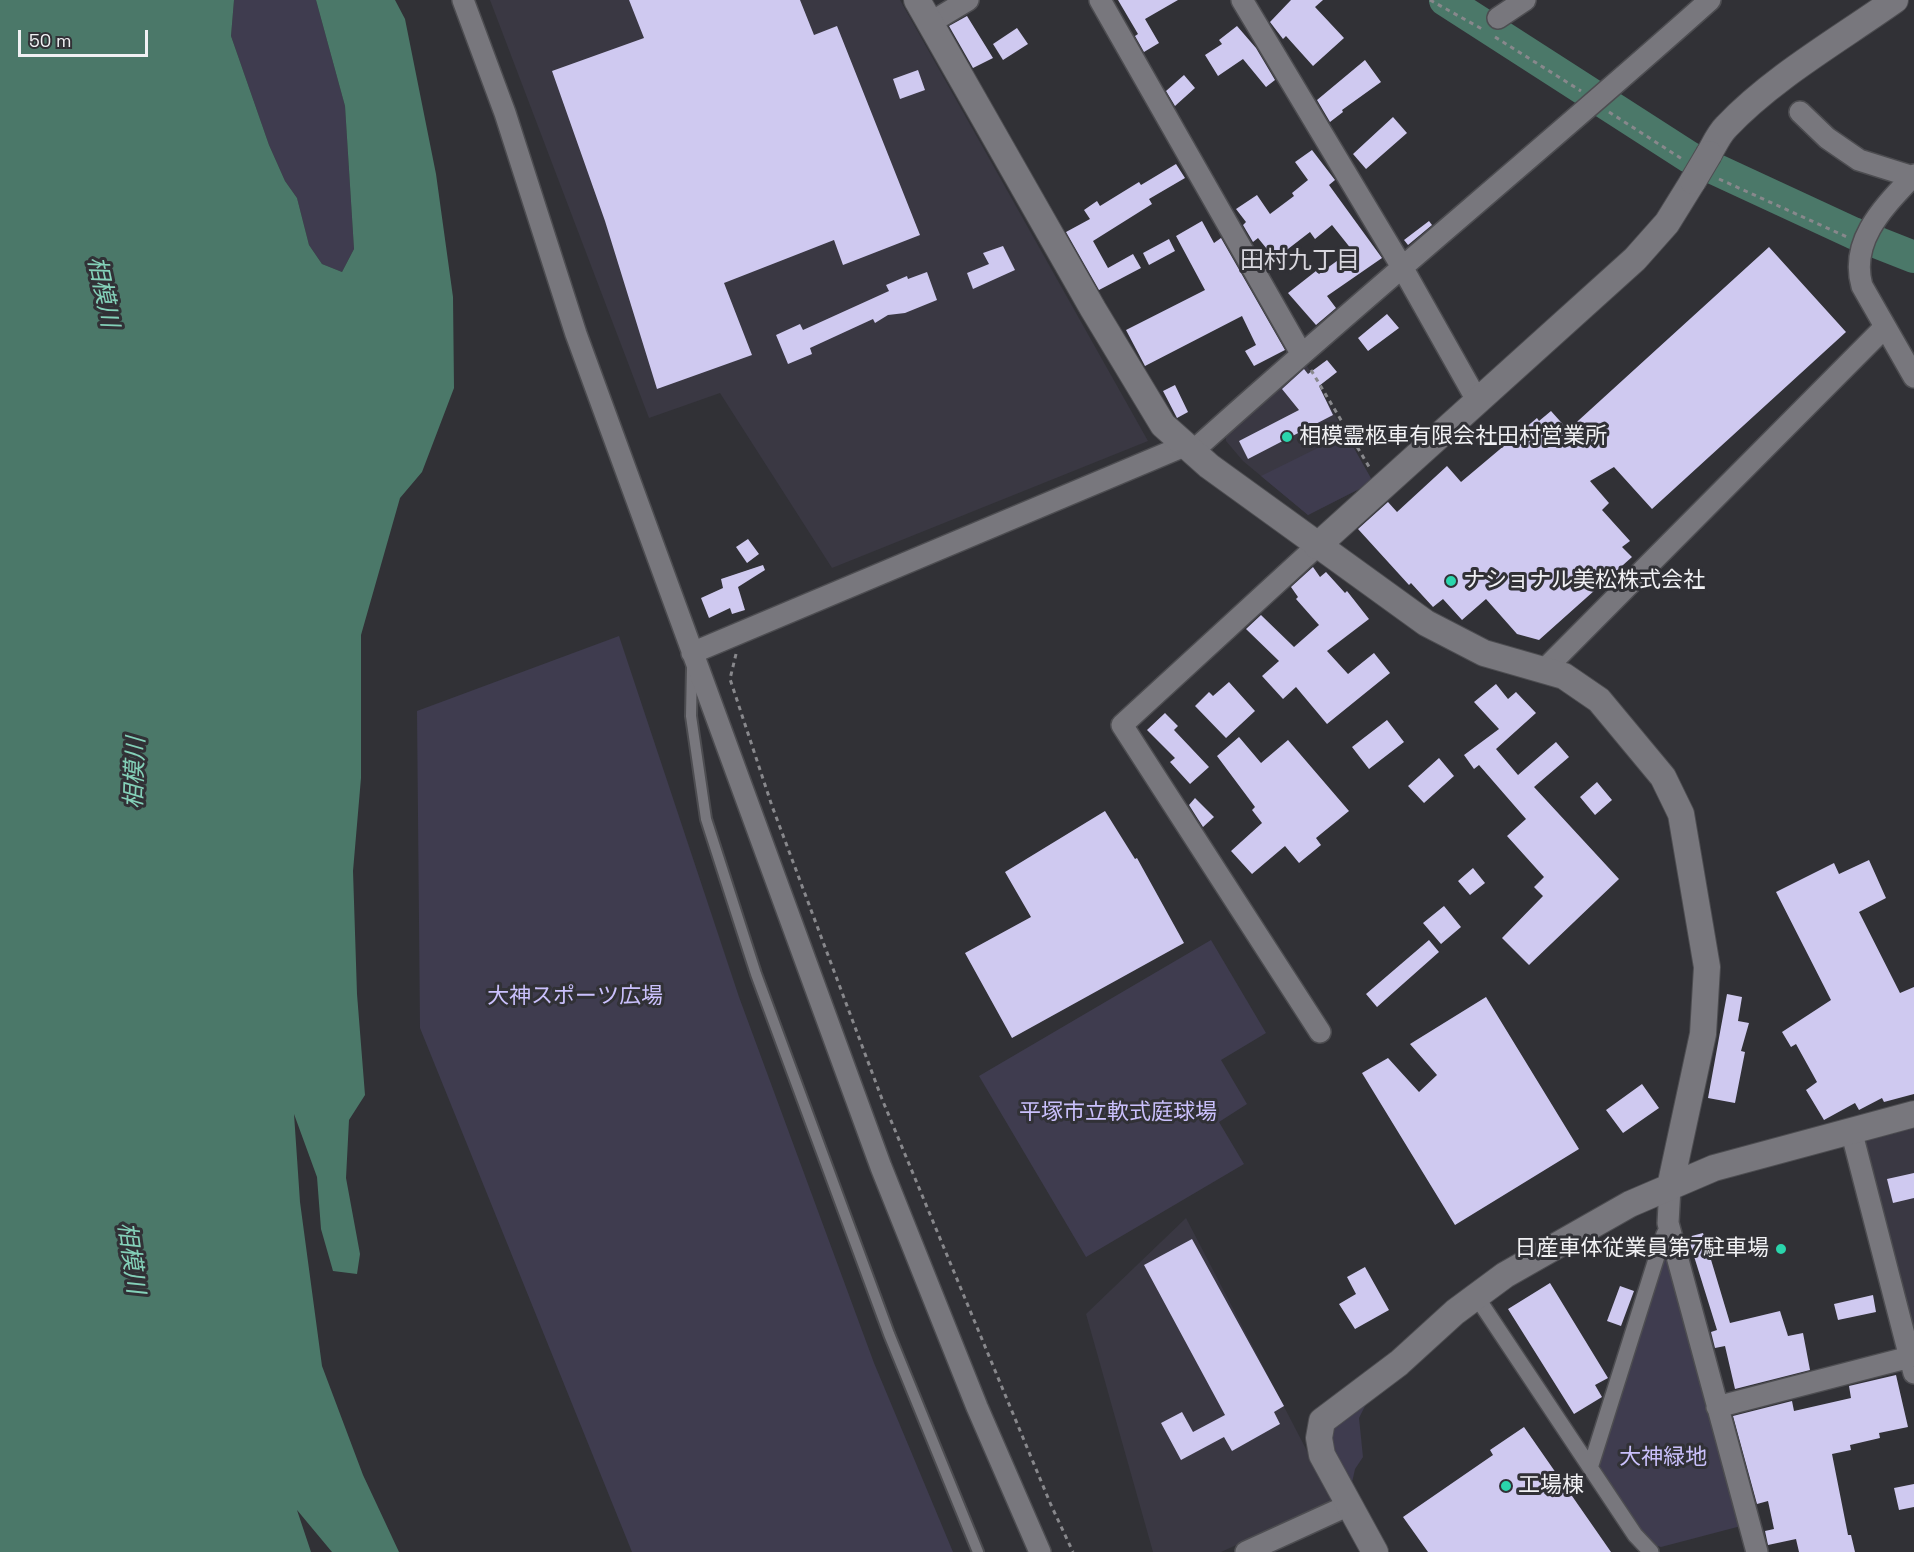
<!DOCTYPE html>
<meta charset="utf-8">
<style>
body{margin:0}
#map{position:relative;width:1914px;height:1552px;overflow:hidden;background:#313136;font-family:"Space Grotesk",sans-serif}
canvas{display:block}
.scale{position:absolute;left:18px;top:30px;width:130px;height:27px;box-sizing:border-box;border:3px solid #f1f1f4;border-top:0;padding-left:8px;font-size:18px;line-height:21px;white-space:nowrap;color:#f1f1f4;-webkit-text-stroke:4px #313136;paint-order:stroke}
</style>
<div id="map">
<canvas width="1914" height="1552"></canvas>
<div class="scale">50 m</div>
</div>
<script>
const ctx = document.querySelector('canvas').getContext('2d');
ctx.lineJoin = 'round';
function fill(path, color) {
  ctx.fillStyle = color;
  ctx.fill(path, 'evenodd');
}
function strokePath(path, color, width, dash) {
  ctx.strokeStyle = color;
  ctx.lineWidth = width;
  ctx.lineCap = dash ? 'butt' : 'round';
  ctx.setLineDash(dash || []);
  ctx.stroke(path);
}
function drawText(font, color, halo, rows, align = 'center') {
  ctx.font = font + ' "Space Grotesk","Noto Sans JP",sans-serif';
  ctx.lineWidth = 6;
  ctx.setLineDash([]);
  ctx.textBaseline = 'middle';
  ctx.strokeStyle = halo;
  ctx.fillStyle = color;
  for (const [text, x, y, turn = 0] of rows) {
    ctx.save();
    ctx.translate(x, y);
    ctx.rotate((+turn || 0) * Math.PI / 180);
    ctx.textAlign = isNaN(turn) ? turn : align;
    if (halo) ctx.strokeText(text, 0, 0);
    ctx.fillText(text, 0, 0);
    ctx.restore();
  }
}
const built = new Path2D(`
 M490,0H900L1148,441L832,568L720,393L649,418Z
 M1300,365L1307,366L1373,482L1308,515L1243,461L1226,441V432Z
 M1914,1128V1347L1863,1146L1867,1140Z
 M1186,1218L1333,1501L1221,1552H1153L1086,1314Z`);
const green = new Path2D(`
 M234,0H316L345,106L354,249L342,272L322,264L309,245L297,198L285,181L269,145L231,36Z
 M1346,434L1373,482L1308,515L1261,476Z
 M619,636L739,997L874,1363L953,1552H632L420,1028L417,711Z
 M1211,940L1266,1033L1221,1060L1247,1104L1219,1122L1244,1164L1086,1257L979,1076Z
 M1667,1239L1741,1526L1661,1547L1644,1542L1599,1465Z
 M1367,1402L1359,1418L1363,1457L1355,1469L1351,1487L1332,1456L1330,1427Z`);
const water = new Path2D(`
 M0,0H234L231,36L269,145L285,181L297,198L309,245L322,264L342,272L354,249L345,106L316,0H395L405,19L436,174L453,297L454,388L422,472L400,498L361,635V778L353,871L357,994L365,1095L349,1120L346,1178L360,1254L357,1274L333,1271L321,1229L317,1177L294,1114L300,1202L322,1366L363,1475L399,1552H332L297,1510L311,1552H0Z`);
const river = new Path2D(`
 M1445,0L1689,157L1853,233L1914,257`);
const building = new Path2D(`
 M629,0H800L814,35L837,26L920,235L843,265L834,240L724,283L752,355L657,389L605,221L552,71L644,38Z
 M1118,0H1178L1145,19L1159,43L1144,52L1135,36L1138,34Z
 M1291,0H1323L1315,7L1344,38L1313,66L1286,36L1283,39L1270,22Z
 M967,16L993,58L973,68L949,26Z
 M1237,26L1256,48L1275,80L1266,87L1243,59L1218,76L1205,55L1222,44L1219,40Z
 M1017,28L1028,44L1003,60L993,44Z
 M1365,60L1381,82L1342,110L1343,112L1330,122L1317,100Z
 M918,70L925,90L900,99L893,79Z
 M1184,75L1195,88L1175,106L1166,91Z
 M1393,117L1407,133L1366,169L1353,154Z
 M1312,150L1335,180L1329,185L1382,258L1327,296L1336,308L1316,325L1288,293L1316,271L1319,274L1352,250L1332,225L1315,239L1310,232L1275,259L1258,238L1253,242L1243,225L1246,222L1236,209L1257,195L1270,214L1294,196L1292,193L1308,180L1295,162Z
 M1176,164L1185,178L1149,199L1152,204L1093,241L1108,268L1133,254L1141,268L1099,290L1066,232L1090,219L1084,210L1097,201L1100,206L1139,182L1141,185Z
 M1202,221L1214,243L1221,238L1285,350L1254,366L1245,351L1256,345L1242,316L1145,366L1126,330L1205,290L1176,236Z
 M1429,221L1432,225L1408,245L1404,240Z
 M1169,239L1175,251L1149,265L1143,253Z
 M1003,246L1015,270L973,289L967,273L989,264L983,253Z
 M1769,247L1846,332L1652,509L1614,467L1590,481L1609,503L1602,510L1630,541L1622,547L1632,557L1539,640L1517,634L1486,599L1462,620L1443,599L1433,607L1411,583L1409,585L1358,529L1388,502L1397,512L1447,466L1461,482L1537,418L1539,421L1551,411L1568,430Z
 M927,272L937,300L905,313L888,315L875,323L873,319L810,348L812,354L788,364L776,335L800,324L803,330L889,291L886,285L907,276L908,279Z
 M1387,314L1399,328L1368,351L1358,338Z
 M1327,360L1337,372L1319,386L1333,415L1248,459L1239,441L1299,410L1282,389L1304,369L1308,374Z
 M1175,385L1188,412L1177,418L1163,391Z
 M748,539L759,554L747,563L736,547Z
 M763,565L765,570L738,587L745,610L732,614L730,608L709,618L701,598L723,588L721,579Z
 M1313,567L1320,577L1326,572L1345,593L1347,591L1369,619L1327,651L1348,674L1374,653L1390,673L1327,724L1296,687L1283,699L1262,676L1279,661L1246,629L1261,615L1294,647L1319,625L1296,599L1298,597L1291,587Z
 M1229,682L1255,711L1226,738L1195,706L1209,692L1213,696Z
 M1496,684L1508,699L1516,692L1536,713L1496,749L1518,775L1556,742L1569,757L1534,787L1619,879L1529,965L1502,938L1543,896L1534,887L1544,877L1507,836L1526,819L1479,765L1474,769L1464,755L1499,729L1474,702Z
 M1165,713L1178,726L1174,730L1209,767L1190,784L1170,762L1175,758L1147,730Z
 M1387,720L1404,742L1369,769L1352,747Z
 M1239,737L1261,763L1288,740L1349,811L1316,838L1321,845L1299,863L1285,846L1252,874L1231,851L1262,823L1252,810L1255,807L1217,756Z
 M1439,758L1454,776L1424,803L1408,786Z
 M1597,782L1612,800L1595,815L1580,797Z
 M1195,798L1214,817L1203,827L1189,805Z
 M1105,811L1135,859L1137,858L1184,943L1012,1038L965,953L1031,917L1005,872Z
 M1869,860L1886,898L1859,912L1900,993L1914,987V1094L1884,1102L1882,1098L1859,1110L1855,1103L1824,1120L1806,1090L1817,1082L1796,1044L1791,1047L1782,1032L1831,1000L1776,892L1834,863L1839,874Z
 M1473,868L1485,883L1470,895L1458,881Z
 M1444,906L1461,927L1441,944L1423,923Z
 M1429,940L1439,952L1377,1007L1366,994Z
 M1727,994L1742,997L1738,1021L1749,1023L1741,1051L1745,1052L1735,1103L1708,1098Z
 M1486,997L1579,1149L1455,1225L1362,1073L1388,1058L1419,1092L1437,1075L1410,1044Z
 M1642,1084L1659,1108L1623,1133L1606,1110Z
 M1914,1173V1198L1893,1203L1887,1179Z
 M1703,1233L1730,1323L1780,1311L1788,1336L1803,1333L1810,1370L1735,1389L1725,1346L1715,1348L1711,1332L1717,1330L1688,1237Z
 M1192,1239L1284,1406L1274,1412L1280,1424L1232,1451L1224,1437L1181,1460L1161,1423L1182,1412L1193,1432L1225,1415L1144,1265Z
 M1365,1267L1389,1310L1355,1329L1339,1304L1356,1294L1347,1277Z
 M1550,1283L1608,1378L1595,1385L1602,1397L1574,1414L1508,1309Z
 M1620,1286L1634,1291L1621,1326L1607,1321Z
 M1873,1295L1876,1312L1838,1320L1834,1304Z
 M1896,1375L1908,1427L1879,1433L1880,1438L1850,1445L1851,1450L1832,1454L1848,1535H1851L1855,1552H1799L1796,1539L1768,1545L1765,1531L1774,1529L1768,1501L1757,1504L1733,1416L1792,1401L1794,1411L1851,1398L1849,1386Z
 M1524,1427L1611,1552H1428L1403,1517L1493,1455L1490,1450Z
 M1914,1484V1507L1899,1510L1894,1488Z`);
const path = new Path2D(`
 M1430,0L1482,29
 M1495,37L1581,91
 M1609,112L1682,159
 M1719,179L1847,237
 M1311,370L1371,470
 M736,654L730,679L772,806L882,1099L1051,1505L1073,1552`);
const service = new Path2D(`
 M692,667L691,716L706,819L756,974L889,1334L978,1552`);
const pedestrian = new Path2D(`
 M1482,1305L1635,1535L1651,1552
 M1591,1465L1664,1234`);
const minor = new Path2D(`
 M463,0L505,113L576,334L881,1167L977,1407L1040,1552
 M1100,0L1301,353
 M1242,0L1402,267L1478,402
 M1498,18L1525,0
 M930,23L968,0
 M1800,112L1827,138L1859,160L1913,177
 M1914,175C1885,206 1849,240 1862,286L1914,377
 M1192,452C1362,298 1539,153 1710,0
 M1317,546L1122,725L1320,1032
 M692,653L1184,446
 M1544,670L1885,327
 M1851,1130L1914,1373
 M1670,1187L1668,1223L1757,1552
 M1717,1407L1910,1357
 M1246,1552L1349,1505`);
const tertiary = new Path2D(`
 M917,0L1093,309L1163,425L1209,466L1426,623L1484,653L1564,676L1599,700L1663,777L1681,814L1707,967L1703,1034L1670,1187
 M1709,154C1714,145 1719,134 1726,127C1772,78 1840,39 1895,0
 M1317,546L1635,259L1667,223L1693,181
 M1375,1552L1322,1455L1319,1438L1322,1421L1399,1363L1455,1312L1505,1275L1630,1204L1714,1168L1914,1114`);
const tertiaryBridge = new Path2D(`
 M1693,181L1709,154`);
const markers = [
 [1287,437,6,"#2ad5ac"],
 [1451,581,6,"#2ad5ac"],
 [1781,1249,6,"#2ad5ac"],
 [1506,1486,6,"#2ad5ac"]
];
const poiNames = [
 ["相模霊柩車有限会社田村営業所",1299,437],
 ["ナショナル美松株式会社",1463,581],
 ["日産車体従業員第7駐車場",1769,1249,"right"],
 ["工場棟",1518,1486]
];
const parkNames = [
 ["大神スポーツ広場",575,997],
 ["平塚市立軟式庭球場",1118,1113],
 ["大神緑地",1663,1458]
];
const neighbourhoodNames = [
 ["田村九丁目",1300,261]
];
const waterNames = [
 ["相模川",102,292,78],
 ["相模川",136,773,-88],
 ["相模川",130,1258,82]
];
fill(built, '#3a3843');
fill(green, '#3f3c4f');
fill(water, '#4b7869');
strokePath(river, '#4b7869', 32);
fill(building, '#cfc9f0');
strokePath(service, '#4d4d51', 14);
strokePath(pedestrian, '#4d4d51', 18);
strokePath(minor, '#4d4d51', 24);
strokePath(tertiary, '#4d4d51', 28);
strokePath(path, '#88888c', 3, [4.5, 4.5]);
strokePath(service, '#78777d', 10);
strokePath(pedestrian, '#78777d', 15);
strokePath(minor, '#78777d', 21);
strokePath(tertiary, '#78777d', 26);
strokePath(tertiaryBridge, '#4d4d51', 28, []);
strokePath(tertiaryBridge, '#78777d', 26);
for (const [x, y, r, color] of markers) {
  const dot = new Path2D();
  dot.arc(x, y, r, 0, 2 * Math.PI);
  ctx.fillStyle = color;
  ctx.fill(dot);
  strokePath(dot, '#313136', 2);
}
drawText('22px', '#f1f1f4', '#313136', poiNames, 'left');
drawText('22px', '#cac0fc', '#313136', parkNames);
drawText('24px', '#d8d7de', '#313136', neighbourhoodNames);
drawText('italic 24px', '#84d1b9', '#313136', waterNames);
</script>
